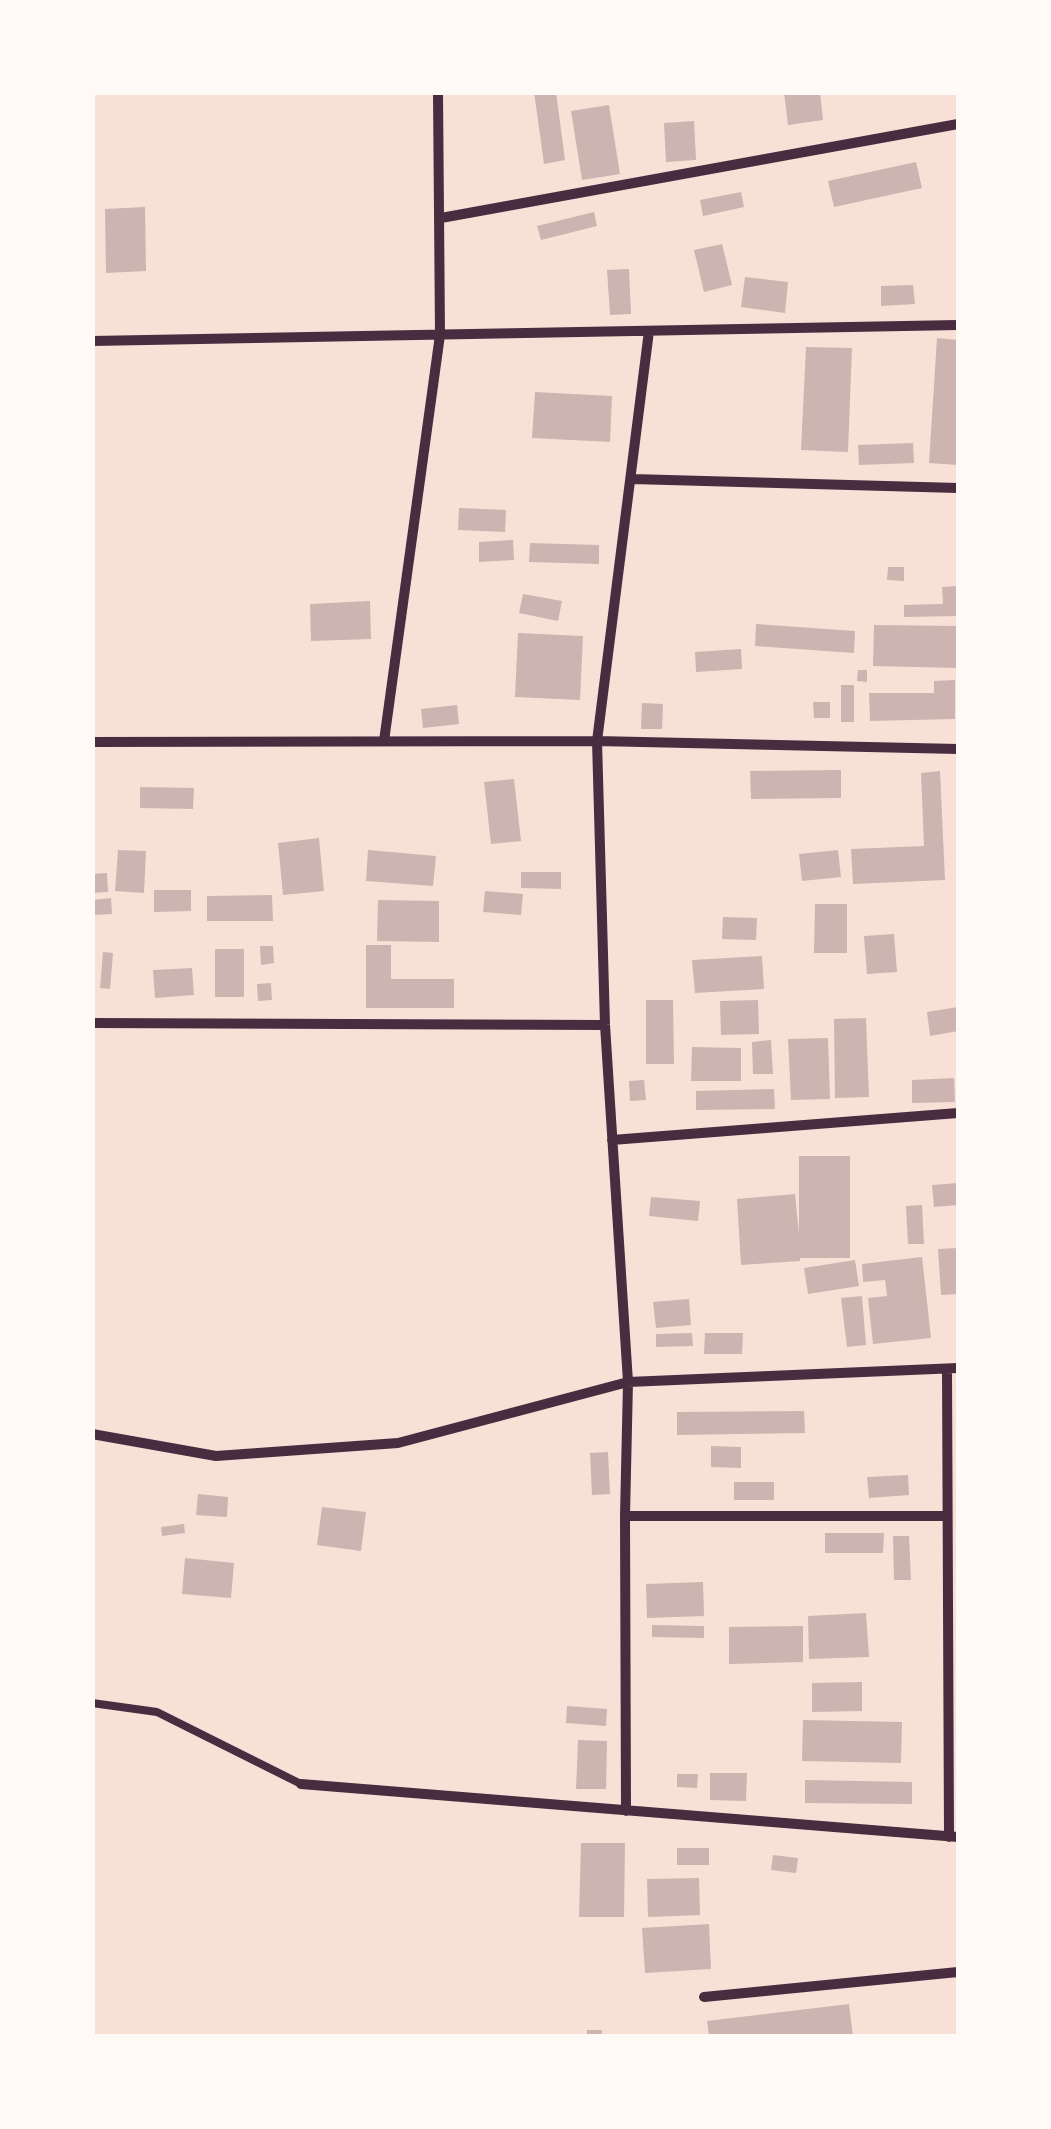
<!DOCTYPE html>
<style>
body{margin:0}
#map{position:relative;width:1051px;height:2129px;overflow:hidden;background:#f7e1d7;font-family:Figtree,sans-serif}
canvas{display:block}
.frame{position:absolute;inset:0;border:95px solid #fffaf5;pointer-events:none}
</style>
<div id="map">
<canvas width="1051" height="2129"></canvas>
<div class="frame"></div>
</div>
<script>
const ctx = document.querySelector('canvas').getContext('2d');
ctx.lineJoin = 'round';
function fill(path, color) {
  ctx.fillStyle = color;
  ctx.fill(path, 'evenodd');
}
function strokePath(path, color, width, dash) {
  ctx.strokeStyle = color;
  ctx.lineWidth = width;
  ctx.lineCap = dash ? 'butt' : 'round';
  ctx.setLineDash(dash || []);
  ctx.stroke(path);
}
const building = new Path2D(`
 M534,92H556L565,160L544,164Z
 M784,92H820L823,120L788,125Z
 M609,105L620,174L582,180L571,111Z
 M694,121L696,160L666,162L664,123Z
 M916,162L922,188L834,207L828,181Z
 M741,192L744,207L703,216L700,200Z
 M145,207L146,271L106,273L105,209Z
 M594,212L597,226L541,240L537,226Z
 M722,244L732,285L704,292L694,250Z
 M629,269L631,314L610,315L607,270Z
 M745,277L788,282L785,313L741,307Z
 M913,285L915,304L881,306V286Z
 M937,338L958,340V465L929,463Z
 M806,347L852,348L848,452L801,450Z
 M535,392L612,396L610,442L532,438Z
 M913,443L914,463L859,465L858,445Z
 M459,508L506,510L505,532L458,530Z
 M513,540L514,560L479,562V542Z
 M530,543L599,545V564L529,562Z
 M888,567H904V581L887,580Z
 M958,586V616L904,617V605L943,604L942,587Z
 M523,594L562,601L558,621L519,613Z
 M370,601L371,639L311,641L310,604Z
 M756,624L855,631L854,653L755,646Z
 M874,625L958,626V668L873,666Z
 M518,633L583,636L580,700L515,697Z
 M741,649L742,669L696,672L695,652Z
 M858,670H867V682L857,681Z
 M955,680V719L870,721L869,693H934V681Z
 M841,685H854V722H841Z
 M813,702H830V718H814Z
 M642,703L663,704L662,729H641Z
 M457,705L459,724L423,728L421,709Z
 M841,770V798L751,799L750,771Z
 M940,771L945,880L853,884L851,849L924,846L921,773Z
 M514,779L521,841L491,844L484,782Z
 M140,787L194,788L193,809L140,808Z
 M319,838L324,891L283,895L278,843Z
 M118,850L146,851L144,893L115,891Z
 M368,850L436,856L433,886L366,881Z
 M838,850L841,877L802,881L799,854Z
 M521,872H561V889L521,888Z
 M107,873L108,892L92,893V874Z
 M154,890H191V911L154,912Z
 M485,891L523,894L521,915L483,912Z
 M272,895L273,921H207V896Z
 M111,898L112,914L92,915V900Z
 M378,900L439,901V942L377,941Z
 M815,904H847V953H814Z
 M723,917L757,918L756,940L722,939Z
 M894,934L897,972L867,974L864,936Z
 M366,945H391V979H454V1008H366Z
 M260,946H273L274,963L261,965Z
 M215,949H244V997H215Z
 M103,952L113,953L110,989L100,988Z
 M762,956L764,989L695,993L692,960Z
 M192,968L194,995L155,998L153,970Z
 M271,983L272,1000L258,1001L257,984Z
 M646,1000H673L674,1064H646Z
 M758,1000L759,1034L721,1035L720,1001Z
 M958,1007V1031L930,1036L927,1012Z
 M866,1018L869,1097L835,1098L834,1019Z
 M828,1038L830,1099L791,1100L788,1039Z
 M771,1040L773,1074H753L752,1042Z
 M692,1047L741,1048V1081H691Z
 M954,1078L955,1102L912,1103V1080Z
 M644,1080L646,1100L630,1101L629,1081Z
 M774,1089L775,1109L696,1110V1091Z
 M799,1156H850V1258H800V1261L741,1265L737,1199L795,1194L799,1234Z
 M958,1183V1205L934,1207L932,1185Z
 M651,1197L700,1201L698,1221L649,1216Z
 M922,1205L924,1244H908L906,1206Z
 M958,1248V1294L941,1295L938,1249Z
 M922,1257L931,1338L873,1344L868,1298L887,1296L885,1280L863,1282L862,1264Z
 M855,1260L859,1286L808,1294L804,1268Z
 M862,1296L866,1345L847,1347L841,1298Z
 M689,1299L691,1325L656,1328L653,1302Z
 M692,1333L693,1346L656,1347V1334Z
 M705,1333H743L742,1354H704Z
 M804,1411L805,1433L677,1435V1412Z
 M711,1446L741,1447V1468L711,1467Z
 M608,1452L610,1494L592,1495L590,1453Z
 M908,1475L909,1495L869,1498L867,1477Z
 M734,1482H774V1500H734Z
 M198,1494L228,1497L227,1517L196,1515Z
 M322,1507L366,1512L361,1551L317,1545Z
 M184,1524L185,1533L162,1536L161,1527Z
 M825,1533H884L883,1553H825Z
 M893,1536H909L911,1580H894Z
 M185,1558L234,1563L231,1598L182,1594Z
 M703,1582L704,1616L647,1618L646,1584Z
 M866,1613L869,1657L809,1659L808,1616Z
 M652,1625L704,1626V1638L652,1637Z
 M803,1626V1662L729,1664V1627Z
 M862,1682V1711L812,1712V1683Z
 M567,1706L607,1709L606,1726L566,1723Z
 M803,1720L902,1722L901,1763L802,1761Z
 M578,1740L607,1741L606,1789H576Z
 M710,1773H747L746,1801L710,1800Z
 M677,1774H698L697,1788L677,1787Z
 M805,1780L912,1782V1804L805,1803Z
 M581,1843H625L624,1917H579Z
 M677,1848H709V1865H677Z
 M773,1855L798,1858L796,1873L771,1870Z
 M699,1878L700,1915L648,1917L647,1879Z
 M709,1924L711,1969L645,1973L642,1928Z
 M849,2004L853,2036H709L707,2021Z
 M587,2030H602V2036H587Z`);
const service = new Path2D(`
 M92,1703L157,1712L301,1784`);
const minor = new Path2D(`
 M441,218L958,124
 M92,341L958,325
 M632,479L958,488
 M384,741L440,335L438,92
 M92,742L597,741L958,749
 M92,1023L605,1025
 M612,1140L958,1113
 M947,1370L949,1837
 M92,1434L216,1456L398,1443L628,1382L958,1368
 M625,1516H946
 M301,1784L958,1837
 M626,1811L625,1516L628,1382L605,1025L597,741L649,331
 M704,1997L958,1972`);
fill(building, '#ccb4b1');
strokePath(service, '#4a2c40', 8);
strokePath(minor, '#4a2c40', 10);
</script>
